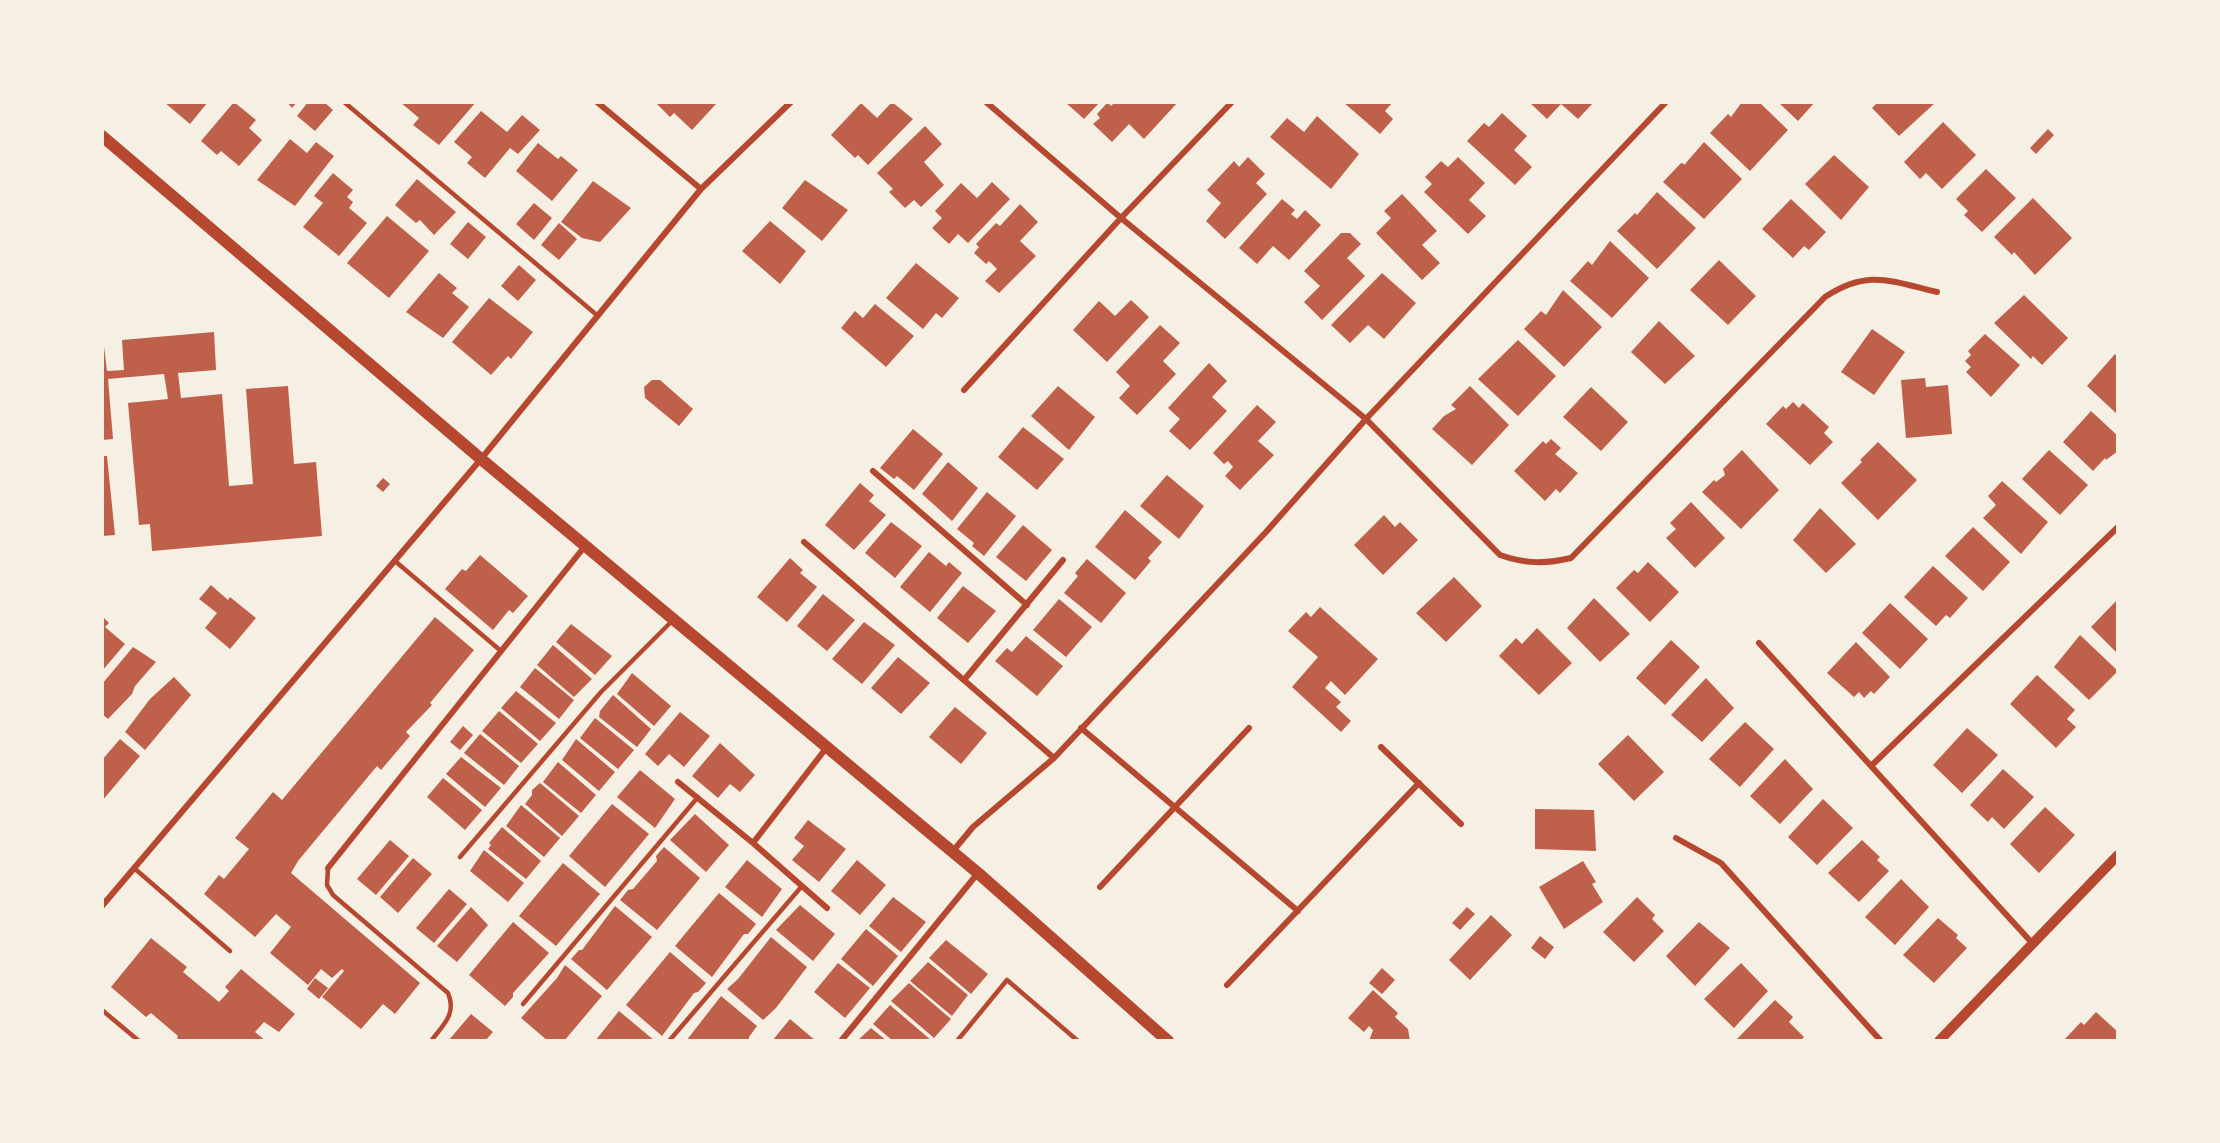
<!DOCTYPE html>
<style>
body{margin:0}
#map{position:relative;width:2220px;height:1143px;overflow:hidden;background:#f6efe4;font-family:"Noto Serif",serif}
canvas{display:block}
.frame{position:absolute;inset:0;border:104px solid #f6efe4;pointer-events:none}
</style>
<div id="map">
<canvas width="2220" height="1143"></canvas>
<div class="frame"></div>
</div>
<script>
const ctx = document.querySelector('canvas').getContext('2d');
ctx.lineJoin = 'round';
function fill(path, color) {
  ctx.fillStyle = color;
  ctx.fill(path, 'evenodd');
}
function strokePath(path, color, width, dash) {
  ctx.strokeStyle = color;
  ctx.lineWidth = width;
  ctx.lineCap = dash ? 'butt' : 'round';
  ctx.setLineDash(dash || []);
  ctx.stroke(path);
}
const building = new Path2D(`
 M164,102H208L190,124Z
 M234,102L256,120L249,128L262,140L239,166L221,151L217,155L201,141Z
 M287,102H297L292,108Z
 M308,102H324L333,110L315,131L297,116Z
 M400,102H476L439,145L413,125L419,118Z
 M655,102H714L716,104L692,130L674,113L670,117Z
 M892,102L913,119L868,165L858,155L855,158L831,135L861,103L877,118Z
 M1065,102H1100L1084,119Z
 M1108,102L1111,106L1115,102H1178L1144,139L1129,124L1112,142L1093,124L1100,118L1097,114Z
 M1343,102H1393L1385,111L1393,119L1380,134Z
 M1529,102H1594L1578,119L1561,104L1547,119Z
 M1742,102H1759L1788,130L1750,171L1710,133L1728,114L1731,117Z
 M1778,102H1815L1798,121Z
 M1878,102H1936L1899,136L1872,108Z
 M481,111L507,132L522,115L540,130L518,154L510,148L485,178L467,163L472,157L454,142Z
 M1502,113L1527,136L1514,150L1532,167L1515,185L1467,141L1484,123L1489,127Z
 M1317,116L1359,154L1331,189L1270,137L1287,118L1304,132Z
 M1943,122L1976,155L1942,189L1926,173L1920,179L1904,162Z
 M925,126L942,144L924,162L944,185L921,207L914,200L905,208L889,192L893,189L877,173Z
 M2048,129L2054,135L2036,154L2030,148Z
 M290,139L307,153L316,142L334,156L295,206L257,180Z
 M1704,142L1742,179L1704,219L1663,182L1681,163L1687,165L1685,164Z
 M538,143L558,159L561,156L578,170L552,201L516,171Z
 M1834,155L1869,187L1841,220L1805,184Z
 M1248,157L1265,174L1256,183L1267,194L1225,239L1206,221L1221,203L1207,190L1234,161L1239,167Z
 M1458,157L1485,183L1469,200L1486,216L1468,234L1424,192L1432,184L1425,177L1441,161L1448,167Z
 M1986,169L2016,198L1982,232L1964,215L1968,211L1956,199Z
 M333,173L353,190L347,197L353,202L349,208L367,223L339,256L303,227L323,203L314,196Z
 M417,179L456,212L434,235L420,220L416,223L395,205Z
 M805,180L848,210L822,241L782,208Z
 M593,181L631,208L600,242L582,238L561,222Z
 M992,182L1010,199L968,243L958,234L949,244L932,228L942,218L935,211L961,183L977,198Z
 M1657,192L1696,228L1657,269L1617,231L1635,213L1637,215Z
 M1402,194L1437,231L1422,245L1440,263L1422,280L1376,233L1391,218L1384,211Z
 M2033,198L2072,238L2035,275L2014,252L2012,255L1994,237Z
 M1282,199L1295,210L1291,214L1297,219L1305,210L1321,225L1289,260L1273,246L1257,264L1239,248Z
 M1791,199L1826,232L1809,250L1804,246L1793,258L1762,229Z
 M534,203L552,218L534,240L516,224Z
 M1020,204L1038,222L1020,241L1036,256L999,293L985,281L997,269L989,261L986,264L974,253L979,247L976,244L996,223L1000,226Z
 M387,216L429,251L389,298L347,263Z
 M770,221L806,251L780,284L742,251Z
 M468,222L486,237L468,259L450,244Z
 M559,223L577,239L559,260L541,245Z
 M1341,233H1350L1361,244L1347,258L1365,276L1322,320L1304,302L1320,286L1304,271Z
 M1610,241L1649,278L1612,318L1570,281L1588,261L1592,265Z
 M1719,260L1756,296L1728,325L1690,290Z
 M916,263L959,298L942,318L936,313L923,329L886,298Z
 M519,265L536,280L518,301L501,286Z
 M439,273L457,288L452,293L469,307L443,338L406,312Z
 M1382,273L1416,303L1384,339L1368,325L1350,343L1331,325Z
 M1563,290L1602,327L1564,367L1524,329L1541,311L1546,315Z
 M2024,295L2068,338L2042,365L2033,356L2031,359L1994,323Z
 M489,298L533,332L511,359L508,356L491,375L452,342Z
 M1131,300L1149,317L1107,362L1073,330L1099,301L1115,316Z
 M875,304L914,336L886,367L841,328L855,311L863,318Z
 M1659,321L1695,356L1665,384L1631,352Z
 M1160,325L1180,343L1163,361L1176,374L1137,415L1119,398L1130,386L1116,372Z
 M1872,329L1905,352L1874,395L1841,372Z
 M102,330L107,371L124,370L122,340L214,332L216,370L178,373L181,398L222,394L229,486L253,484L246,389L288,386L294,464L316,462L322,536L152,551L150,524L139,525L128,403L168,399L164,374L108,379L113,439L102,440Z
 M1985,334L2020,365L1991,397L1966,372L1971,367L1965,361L1971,355L1968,351Z
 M1518,340L1556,376L1518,416L1478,379Z
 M2115,354L2118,358V415L2087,386Z
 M1209,363L1227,381L1212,397L1227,411L1190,450L1169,431L1180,419L1168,408Z
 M1925,378L1926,387L1948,385L1952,434L1906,438L1901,380Z
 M652,380H660L693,409L679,426L645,398L644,387Z
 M1058,386L1095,417L1069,450L1031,416Z
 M1470,386L1509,425L1472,465L1432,429L1444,416L1456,409L1451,405Z
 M1591,387L1628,422L1601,451L1563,417Z
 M1793,402L1799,408L1803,403L1829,427L1824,433L1833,442L1810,465L1766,424L1783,406L1786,409Z
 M1257,405L1276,422L1258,441L1274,455L1240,490L1225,476L1233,467L1228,461L1224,464L1213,453Z
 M2091,411L2118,436V451L2106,460L2105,458L2093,471L2063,442Z
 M1023,427L1064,459L1037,490L998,457Z
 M913,429L943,454L914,490L897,476L894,479L880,468Z
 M1551,439L1561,448L1555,454L1578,473L1560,493L1556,489L1545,501L1514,471L1543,441L1546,444Z
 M1878,442L1917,480L1878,520L1841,483L1862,462L1860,460Z
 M1742,450L1779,490L1741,529L1702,492L1714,480L1716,482L1725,475L1723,469Z
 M2049,450L2088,485L2060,515L2022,479Z
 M102,456H107L115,535L102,536Z
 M948,462L978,488L952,521L922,494Z
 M1167,475L1204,506L1179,539L1140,506Z
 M383,478L390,484L383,492L376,486Z
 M2002,481L2048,522L2021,554L1983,518L1996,505L1988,496Z
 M860,483L874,495L869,501L886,515L854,550L825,525Z
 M987,492L1016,516L984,556L972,546L974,543L957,529Z
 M1691,502L1725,538L1695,568L1666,538L1676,529L1670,523Z
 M1820,508L1856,544L1826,573L1793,540Z
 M1125,510L1162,542L1148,558L1151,561L1135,580L1095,547Z
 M1384,515L1395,527L1400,522L1418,540L1383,575L1354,545Z
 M891,522L922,546L895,578L865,553Z
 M1023,525L1052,550L1026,581L996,557Z
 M1973,527L2010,562L1983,591L1945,556Z
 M929,552L946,566L949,562L962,573L930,612L900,587Z
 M480,555L528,596L513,613L509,610L493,630L445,589L462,569L466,571Z
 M790,558L803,570L800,573L817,587L787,622L757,597Z
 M1087,559L1126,593L1101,623L1064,593L1078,576L1075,573Z
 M1648,562L1679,592L1650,622L1616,588L1634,570L1638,573Z
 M1933,566L1968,598L1950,618L1946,615L1936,626L1904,597Z
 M1454,577L1482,606L1446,642L1416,613Z
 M211,585L228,600L230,597L256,618L230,649L205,628L217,613L199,599Z
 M963,586L996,611L968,643L937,618Z
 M823,594L855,620L827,651L797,626Z
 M1594,598L1630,634L1600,662L1567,628Z
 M1059,599L1092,627L1066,657L1033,630Z
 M2118,599V654L2091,627Z
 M1890,603L1928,639L1900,669L1862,633Z
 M1320,607L1378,659L1345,695L1331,681L1325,688L1341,702L1336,707L1351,721L1341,732L1292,687L1318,657L1288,631L1306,612L1311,617Z
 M102,616L109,623L105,627L125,644L102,671Z
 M435,617L474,650L430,703L432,705L406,732L410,736L381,770L377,766L298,861L291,873L420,983L395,1014L383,1004L361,1029L322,997L344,971L342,969L332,978L321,969L308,985L270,953L291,927L276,914L255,937L204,894L219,875L224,879L249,849L235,838L273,792L282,800Z
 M864,622L895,645L862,684L832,659Z
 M571,624L612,656L595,675L556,642Z
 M1537,628L1572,663L1539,695L1499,656L1516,638L1522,644Z
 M2080,635L2118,671L2089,700L2054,667Z
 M1026,636L1063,666L1037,696L995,661L1007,648L1012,652Z
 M1671,640L1700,667L1665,705L1636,678Z
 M1856,642L1890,677L1874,694L1871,691L1864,698L1859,692L1854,697L1827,673Z
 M553,645L592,679L574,697L537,665Z
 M133,647L156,662L135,686L132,694L108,719L102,714V684Z
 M898,657L930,683L901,714L871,688Z
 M535,668L574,700L559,719L520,687Z
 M632,673L671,706L654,726L617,694Z
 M2037,675L2075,710L2067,719L2076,727L2056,748L2010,704Z
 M174,677L191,695L145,750L125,732L150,699Z
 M1706,678L1734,708L1702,742L1671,715Z
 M516,691L556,723L540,741L501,708Z
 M613,695L651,729L637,747L599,717L600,711Z
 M955,707L987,733L961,764L929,737Z
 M499,711L538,744L521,763L482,731Z
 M680,712L710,736L684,767L669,754L658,766L645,754Z
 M595,718L634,750L618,769L580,738Z
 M1745,722L1774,749L1740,787L1709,759Z
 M463,726L473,735L460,750L450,742Z
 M1967,728L1998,755L1962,793L1933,765Z
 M480,734L519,766L504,785L464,753Z
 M1628,735L1664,772L1634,801L1598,764Z
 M120,739L140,756L102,801V760Z
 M576,739L615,772L599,791L562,760Z
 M720,743L755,775L740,792L730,784L718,798L692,776Z
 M461,757L501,788L485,807L446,774Z
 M1785,759L1813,789L1780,824L1750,796Z
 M558,762L596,795L581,813L543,782Z
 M2003,769L2034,797L2004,829L1992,817L1988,822L1970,805Z
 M640,770L675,799L655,828L617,797Z
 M443,778L482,810L465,830L427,797Z
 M540,783L579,816L562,836L525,804L532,795V790Z
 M1823,799L1853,828L1817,865L1788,837Z
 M612,804L649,834L605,887L569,856Z
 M521,805L560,838L544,857L506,826Z
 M2045,807L2075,835L2039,873L2010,844Z
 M1535,809L1594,810L1596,851L1535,849Z
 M695,814L729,845L706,872L670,840Z
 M808,820L846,849L819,882L792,860L804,846L794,838Z
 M502,827L541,861L526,879L488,849L491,845L489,843Z
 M390,840L409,856L376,895L357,879Z
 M1862,840L1880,857L1877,860L1889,871L1859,902L1828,873Z
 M664,847L700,878L657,930L620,900L628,890L633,889L657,861L656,856Z
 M484,850L524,883L508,902L470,871Z
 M413,858L432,874L398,913L380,897Z
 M747,860L782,889L762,917L725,887Z
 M857,860L886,885L860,915L831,891Z
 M1583,861L1596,882L1592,884L1603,902L1564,929L1539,887Z
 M563,863L600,894L556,946L519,916Z
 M1901,879L1929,907L1895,945L1865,917Z
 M449,889L467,904L434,943L416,928Z
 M719,893L756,924L748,934H744L712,977L675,946Z
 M893,897L926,922L901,952L869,926Z
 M1637,897L1655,915L1652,919L1664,931L1634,962L1603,932Z
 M800,905L835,934L813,961L776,930Z
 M615,906L652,937L607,990L571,959L579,950H582Z
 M471,907L488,925L457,962L437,946Z
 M1467,907L1475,914L1460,930L1452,923Z
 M1491,915L1512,935L1470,980L1449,960Z
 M1938,918L1958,935L1956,938L1967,948L1934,983L1903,955Z
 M513,922L549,953L513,993V997L505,1006L469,975Z
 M1699,922L1730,948L1695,986L1666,956Z
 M866,929L898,956L873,986L841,959Z
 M1540,936L1554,947L1545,959L1531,948Z
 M771,937L807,967L776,1008L763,1020L727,989L738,979Z
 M151,938L187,967L183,972L219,1002L229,991L225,987L241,969L295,1014L279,1032L264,1022L255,1032L266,1041H180L177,1038L178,1036L151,1013L146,1017L111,987Z
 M946,940L988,974L971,994L929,958Z
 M670,952L706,983L698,992L694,993L662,1036L626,1005Z
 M928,962L968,995L952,1016L910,981Z
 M838,963L870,988L845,1018L814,992Z
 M1741,963L1768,991L1734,1028L1704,999Z
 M565,965L602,996L564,1041H548L521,1018L557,978Z
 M1382,968L1395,980L1382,994L1369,983Z
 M315,978L328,988L319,999L307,989Z
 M909,983L951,1019L934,1038L891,1001Z
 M1373,990L1398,1013L1395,1017L1408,1029L1410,1041H1369L1373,1030L1369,1026L1364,1032L1348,1018Z
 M721,996L757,1026L749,1037V1041H686Z
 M1775,1000L1793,1017L1789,1022L1804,1037L1800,1041H1739L1737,1039Z
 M890,1005L932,1041H893L873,1024Z
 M619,1011L655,1041H595Z
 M2096,1012L2118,1032V1041H2063L2081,1022L2084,1025Z
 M471,1014L493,1032L485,1041H448Z
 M790,1019L816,1041H772Z
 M871,1028L887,1041H857Z`);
const service = new Path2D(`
 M344,102L598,316
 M395,561L501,651
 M460,857L601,692L672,621
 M134,868L230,951
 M328,868L327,885L333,895L448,993C457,1014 443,1025 431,1041
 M523,1004L698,797
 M102,1010L139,1041
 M669,1041L802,886
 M957,1041L1007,980L1078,1041`);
const minor = new Path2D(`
 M597,102L701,189
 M986,102L1121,218L1366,419L1500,555C1525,564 1546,564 1571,558L1825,297C1868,269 1890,281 1937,292
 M964,390L1121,218L1232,102
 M873,471L1027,605
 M804,542L1054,758
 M1759,643L2033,944
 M964,680L1063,560
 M1081,728L1298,911
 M1381,747L1461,824
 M1871,766L2118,527
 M678,782L753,843
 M1676,838L1721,863L1881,1041
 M953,851L973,827L1054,758L1266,532L1366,419L1666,102
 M328,868L585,546
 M1100,887L1249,728
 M102,906L481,459L701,189L791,102
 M827,908L753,843L827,747
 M1227,985L1419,783
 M841,1041L978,873`);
const tertiary = new Path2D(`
 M1939,1041L2118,855`);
const secondary = new Path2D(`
 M102,136L481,459L978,873L1168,1041`);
fill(building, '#bf614a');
strokePath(service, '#b5482f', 4.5);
strokePath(minor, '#b5482f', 6);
strokePath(tertiary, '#b5482f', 10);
strokePath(secondary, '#b5482f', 12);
</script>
